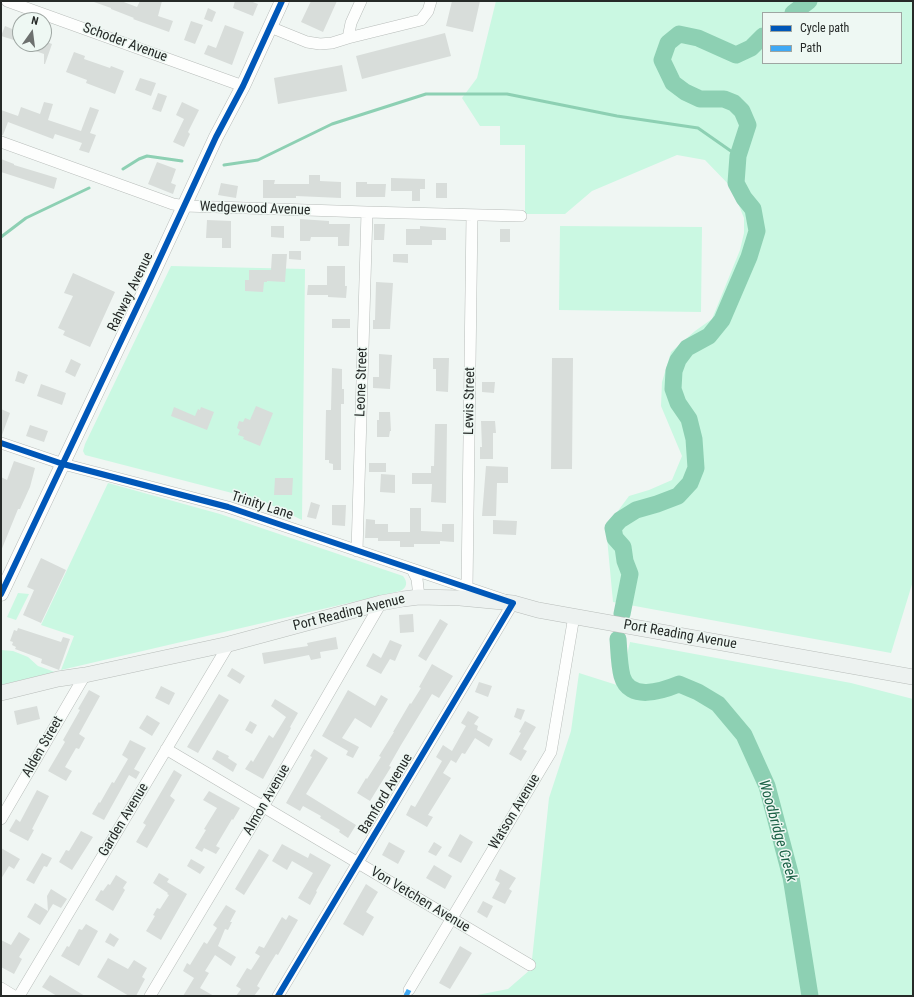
<!DOCTYPE html>
<style>
body{margin:0}
#map{position:relative;width:914px;height:997px;overflow:hidden;background:#f0f6f3;font-family:"Roboto Condensed",sans-serif}
canvas{display:block}
.frame{position:absolute;inset:0;border:2px solid #262a28;pointer-events:none}
.legend{position:absolute;left:762px;top:12px;width:140px;height:52px;box-sizing:border-box;background:#eef8f3;border:1px solid #9ea6a2;margin:0;padding:5px 7px;list-style:none;font-size:12px;color:#262a28}
.legend li{display:flex;align-items:center;gap:8px;height:20px}
.legend b{width:20px;border:1px solid #9ea6a2}
.north{position:absolute;left:12px;top:12px;width:40px;height:40px;box-sizing:border-box;background:#eef8f3;border:1px solid #9ea6a2;border-radius:50%;rotate:14deg;font-size:11px;font-weight:700;line-height:16px;text-align:center;color:#262a28}
.north::after{content:'';display:block;margin:auto;width:14px;height:18px;background:#6d716f;clip-path:polygon(50% 0,100% 100%,50% 72%,0 100%)}
</style>
<div id="map">
<canvas width="914" height="997"></canvas>
<div class="frame"></div>
<ul class="legend">
<li><b style="height:5px;background:#0057b8"></b>Cycle path</li>
<li><b style="height:5px;background:#3fa9f5"></b>Path</li>
</ul>
<div class="north">N</div>
</div>
<script>
const ctx = document.querySelector('canvas').getContext('2d');
ctx.lineJoin = 'round';
function fill(path, color) {
  ctx.fillStyle = color;
  ctx.fill(path, 'evenodd');
}
function strokePath(path, color, width, dash) {
  ctx.strokeStyle = color;
  ctx.lineWidth = width;
  ctx.lineCap = dash ? 'butt' : 'round';
  ctx.setLineDash(dash || []);
  ctx.stroke(path);
}
function drawText(font, color, halo, rows, align = 'center') {
  ctx.font = font + ' "Roboto Condensed",sans-serif';
  ctx.lineWidth = 3;
  ctx.setLineDash([]);
  ctx.textBaseline = 'middle';
  ctx.strokeStyle = halo;
  ctx.fillStyle = color;
  for (const [text, x, y, turn = 0] of rows) {
    ctx.save();
    ctx.translate(x, y);
    ctx.rotate((+turn || 0) * Math.PI / 180);
    ctx.textAlign = isNaN(turn) ? turn : align;
    if (halo) ctx.strokeText(text, 0, 0);
    ctx.fillText(text, 0, 0);
    ctx.restore();
  }
}
const green = new Path2D(`
 M496,1H913V581L891,653L613,602L606,527L629,496L649,490L672,480L682,456L661,406L662,382L671,352L695,331L712,319L740,250L744,233V218L732,188L705,160L677,155L592,191L565,214H525V145H500V126H480L462,98L477,78ZM763,13H901V63H763Z
 M560,226L702,227L701,312L559,310Z
 M171,266L305,269L302,520L263,501L85,455L83,451L85,444Z
 M108,483L220,514L403,576C408,582 407,588 400,591L61,670L74,636L41,625Z
 M18,593L29,594L16,620L7,617Z
 M630,642L851,683L913,699V996H472L508,989L531,969L549,798L571,731L579,673L620,686Z
 M1,650L13,651L28,657L38,666L55,672L1,685Z`);
const stream = new Path2D(`
 M224,165L258,160L332,124L426,94H507L617,116L698,128L738,156
 M123,169L139,159L147,156L182,161
 M1,237L26,218L89,188`);
const river = new Path2D(`
 M793,13L809,1
 M622,614L630,574L625,561L623,547L615,538L613,528L620,520L636,510L657,504L678,496L690,483L696,468L694,439L689,419L678,403L673,389L674,371L678,360L687,348L709,336L722,320L749,257L757,231L753,209L744,198L736,183L738,156L748,125L742,111L734,103L724,99H700L685,92L673,83L662,60L668,43L679,34L698,38L736,55L751,48L763,36
 M618,639C619,651 619,664 622,676C629,702 662,691 679,684L698,692L718,704L744,735L767,786L791,877L810,996`);
const building = new Path2D(`
 M94,1H121L137,7L140,1H162L158,16L173,21L169,32L133,19L134,18L111,9V8L94,2Z
 M235,1H250L258,4L253,16L233,8Z
 M311,1H337L323,32L301,22Z
 M452,1H480L473,32L446,26Z
 M208,8L216,12L212,22L204,19Z
 M191,21L203,25L195,44L184,40Z
 M225,25L244,32L232,65L204,54L208,45L216,48Z
 M5,26L17,31L14,40L1,36Z
 M445,33L451,56L362,79L356,56Z
 M44,41L52,44L45,64H44V54L18,45V44H44Z
 M74,52L85,56L84,59L110,68L111,66L124,71L115,94L86,83L87,80L66,72Z
 M342,65L347,91L278,104L274,78Z
 M140,78L156,83L151,96L135,90Z
 M158,93L167,96L161,112L152,109Z
 M44,102L53,104L48,120L81,131L90,107L99,110L90,133L96,135L89,153L79,150L82,143L55,134L53,139L8,122L3,135H1V110L18,116L21,107L40,114Z
 M182,102L199,110L188,132L190,134L184,147L173,142L184,119L176,115Z
 M1,159L14,164V165L57,178L54,189L1,172Z
 M157,162L176,169L171,183L176,185L173,194L148,184Z
 M309,175H320V181L341,182V198L296,196V198H263V180H275L274,184H309Z
 M391,178L425,179V189H420V201H412V191H391Z
 M356,182H367V184H386L385,197H356Z
 M221,183L238,186L236,198L218,195Z
 M436,183H447V198H436Z
 M300,219L329,221V224H350L349,246H338V237H311L310,241H300Z
 M207,220L231,221V248H222V238H206Z
 M374,224H385L384,240H374Z
 M271,226H284V238L271,237Z
 M420,226L446,228V240H432V245H406V229H420Z
 M500,229H510V242H500Z
 M289,251H301V260L289,259Z
 M272,254H287L285,282L267,281V282H264L263,292L245,291V280H249V270H271Z
 M393,254H408V263L393,262Z
 M327,266H345V286H347L346,298L328,297V295H307L308,285H327Z
 M73,273L115,292L90,347L63,335L65,331L58,328L73,296L64,293Z
 M376,282L393,283L390,329H373V320H375Z
 M332,319H350V328H332Z
 M379,354L392,355L390,389L373,388V377H379Z
 M433,358H449L448,392L436,391V369H433Z
 M552,358H573L572,469H551Z
 M71,359L81,364L75,377L65,372Z
 M332,368L342,369V389H344V404H341V470H333V464L329,463V460H325L326,410H331Z
 M18,371L28,375L24,384L15,381Z
 M482,382H495L494,393L482,392Z
 M41,384L66,393L62,405L37,396Z
 M256,406L273,413L260,446L243,439L244,437L238,435L240,430L237,428L239,421L243,422L245,418L250,420Z
 M174,407L195,416L198,409L200,410L201,407L214,412L207,430L171,416Z
 M1,409L10,413L2,435L1,434Z
 M379,412H390L391,431H390L389,437H377V420H379Z
 M481,421H495L496,433H493V459H480V447H482Z
 M435,424H447L446,503L431,502L432,484H412V473H431V466H434Z
 M30,425L48,431L44,442L26,436Z
 M14,461L35,468L30,487L20,509H18L1,551V477L7,480Z
 M369,463H386V472H369Z
 M486,466L508,467V483H497L496,516H482Z
 M381,474L395,475V493L380,492Z
 M275,478H293L292,495H274Z
 M311,502L320,505L316,519L307,517Z
 M332,505H346L345,526L332,525Z
 M410,508H421V531L442,532V524H454V542L440,541V544H414V547H400V541H378V538H365L366,519L375,520V524H388V532H410Z
 M493,520L517,521L516,535L493,534Z
 M41,558L66,570L41,623L23,615L34,590L27,587Z
 M413,614L414,632L400,633L399,615Z
 M440,619L448,624L426,661L418,656Z
 M18,628L61,642L63,637L70,639L59,670L41,663L42,659L15,649L16,647L12,645L13,642L10,641L14,630L17,631Z
 M336,637L338,649L320,652L321,658L311,660L309,655L264,664L262,653L308,646L307,643Z
 M390,640L402,645L395,661L390,659L381,674L366,666L373,653L381,658Z
 M432,664L453,676L439,698L432,694L401,745L389,766L391,767L370,801L357,793L366,778L367,779L381,757L379,756L394,732H393L410,703L411,704L421,688L419,687Z
 M232,668L245,676L240,684L227,676Z
 M479,682L492,686L488,697L475,692Z
 M161,686L175,693L169,705L155,698Z
 M89,690L100,696L79,734L85,738L79,749L76,748L65,767L72,771L66,781L48,771L65,742L63,740L80,710L78,709Z
 M348,690L375,706L381,695L388,699L371,728L355,718L342,738L359,747L353,758L346,755L348,751L322,736Z
 M219,694L229,700L198,753L187,747Z
 M275,699L298,713L290,727L291,728L263,779L245,769L251,760L253,762L269,735L273,738L286,717L271,706Z
 M37,706L40,719L17,725L14,711Z
 M517,708L525,710L521,720L514,717Z
 M468,711L479,717L474,724L478,726L477,730L493,739L489,747L475,738L465,754L462,753L456,763L451,760L443,773L451,778L428,815L433,817L427,827L406,815L411,805L415,807L442,761L436,757L443,745L452,751L466,726L461,723Z
 M147,715L160,723L152,736L139,728Z
 M250,721L257,725L252,734L245,730Z
 M525,721L536,727L523,749L527,751L521,761L509,754L521,733L519,732Z
 M130,740L146,748L134,769L140,772L136,779L129,775L104,820L92,814L99,802L100,803L112,782L114,783L128,759L122,755Z
 M314,749L328,758L306,794L356,825L348,838L339,832L340,830L320,818L321,816L303,806L300,811L286,803L312,757L310,756Z
 M217,750L229,756L228,758L237,764L233,772L212,759Z
 M174,770L182,775L170,796L175,800L147,848L136,842L146,825L143,823Z
 M37,790L49,796L32,829L34,830L28,841L9,831L16,819L20,822Z
 M209,791L240,808L233,820L232,819L216,846L220,848L216,854L204,848L202,852L195,848L206,830L204,829L217,808L203,800Z
 M81,831L93,837L72,870L59,862L66,850L69,851Z
 M460,834L473,842L461,863L448,856Z
 M389,842L405,851L398,864L382,855Z
 M434,842L442,847L436,856L428,852Z
 M282,844L308,858L310,853L331,865L316,891L317,892L310,905L298,898L313,873L292,861L287,870L272,861Z
 M1,848L20,859L14,869L9,866L1,879Z
 M259,849L269,855L244,895L235,889Z
 M42,853L52,858L47,867L44,866L34,884L26,880Z
 M191,859L205,867L200,874L187,866Z
 M434,865L452,876L445,889L426,878Z
 M500,869L516,878L509,889L512,891L505,904L492,898L500,883L495,880Z
 M159,873L169,879L167,882L187,894L161,940L146,931L155,916L153,915L157,908L160,909L169,895L167,894L168,893L153,883Z
 M116,875L127,882L123,888L125,890L113,911L95,900L101,890L103,891L108,884L110,885Z
 M366,884L378,892L366,912L374,917L363,936L343,924Z
 M51,889L67,899L61,908L53,904L40,925L27,917L35,903L48,911L47,896Z
 M483,901L493,906L487,918L477,912Z
 M226,905L236,911L230,922H232L228,930L225,929L218,946L236,957L231,966L215,955L205,971L209,973L200,988L214,996H183L194,978L183,971L187,963L190,965L204,942L207,944L217,928L213,925Z
 M289,915L298,920L278,955L276,954L268,967L257,986L260,988L254,996H236L241,989L236,986L247,968L251,970L260,956L255,953L259,946L264,948L282,917L286,920Z
 M86,924L98,931L79,966L61,956L67,946L69,947L79,929L82,930Z
 M19,932L30,939L19,957L22,959L14,974L1,967V940L11,945Z
 M110,933L119,939L114,947L105,942Z
 M460,946L472,953L450,989L439,983Z
 M108,958L128,969L134,960L147,968L142,977L145,979L136,996H129L97,977Z
 M50,975L85,996H57L42,987Z`);
const minor = new Path2D(`
 M7,1L243,86
 M270,27L307,42L320,44L332,43L348,38L421,20L428,11L431,1
 M348,38L351,23L361,1
 M1,142L173,204L185,206L367,212L521,216
 M1,443L63,464L228,507L513,603L278,996
 M357,551L367,212
 M412,569L417,579L419,597
 M467,588L472,215
 M166,749L530,965
 M1,819L85,675
 M1,988L14,996
 M409,990L551,752L574,616
 M19,996L229,644
 M150,996L263,807L381,603`);
const tertiary = new Path2D(`
 M1,594L148,284L216,137L243,86L282,1`);
const secondary = new Path2D(`
 M1,693L58,679L85,675L229,644L381,603L403,599L419,597L460,598L513,603L538,610L913,677`);
const quiet = new Path2D(`
 M406,996L409,990`);
const cycleway = new Path2D(`
 M1,443L63,464L228,507L513,603L278,996
 M1,594L148,284L216,137L243,86L282,1`);
const streetNames = [
 ["Schoder Avenue",125,43,20],
 ["Wedgewood Avenue",255,209,2],
 ["Rahway Avenue",131,292,-64],
 ["Leone Street",362,382,-88],
 ["Lewis Street",470,401,-89],
 ["Trinity Lane",262,506,18],
 ["Port Reading Avenue",349,613,-14],
 ["Port Reading Avenue",680,635,10],
 ["Alden Street",43,747,-60],
 ["Bamford Avenue",386,794,-59],
 ["Almon Avenue",267,800,-60],
 ["Watson Avenue",515,812,-59],
 ["Garden Avenue",124,820,-59],
 ["Von Vetchen Avenue",420,900,31]
];
const waterNames = [
 ["Woodbridge Creek",777,831,74]
];
fill(green, '#caf8e2');
strokePath(stream, '#8dd0b3', 3);
strokePath(river, '#8dd0b3', 17);
fill(building, '#d8ddda');
strokePath(minor, '#b8bdba', 12);
strokePath(tertiary, '#b8bdba', 15);
strokePath(secondary, '#b8bdba', 16);
strokePath(minor, '#fdfefd', 11);
strokePath(tertiary, '#fdfefd', 14);
strokePath(secondary, '#edf2f0', 15);
strokePath(quiet, '#3fa9f5', 5, [10, 5]);
strokePath(cycleway, '#0057b8', 6);
drawText('14px', '#262a28', '#eef8f3', streetNames);
drawText('italic 15px', '#1c6247', '#eef8f3', waterNames);
</script>
